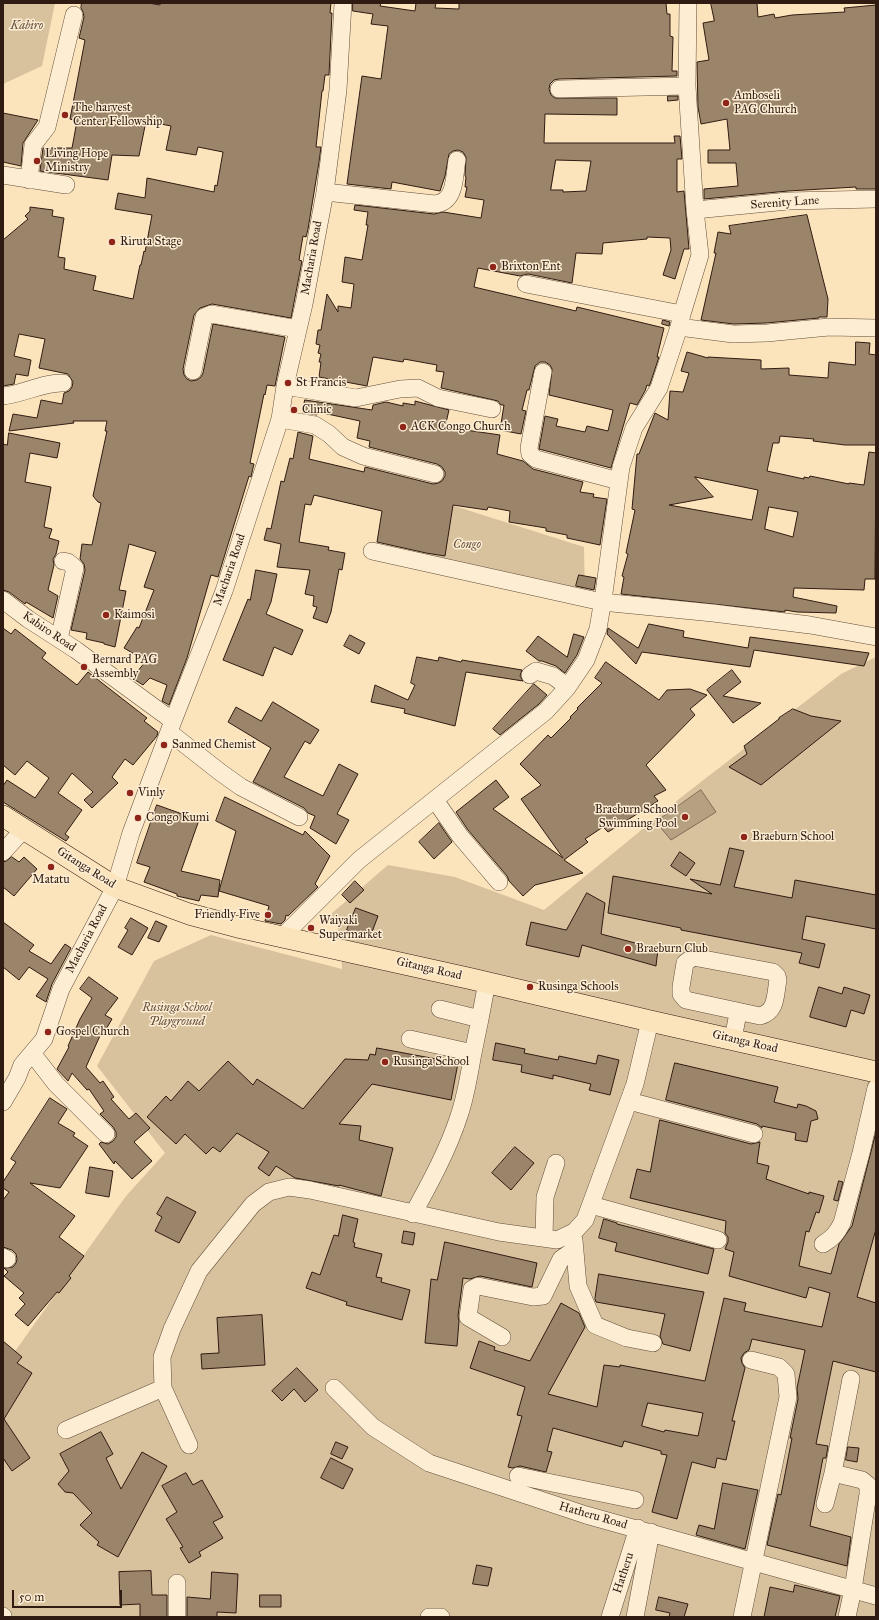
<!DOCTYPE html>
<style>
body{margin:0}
#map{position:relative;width:879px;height:1620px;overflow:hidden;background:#fbe4bb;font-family:"IM FELL Great Primer",serif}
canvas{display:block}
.frame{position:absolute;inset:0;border:4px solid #301b12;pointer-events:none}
.scale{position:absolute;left:12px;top:1590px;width:110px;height:18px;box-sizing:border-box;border:2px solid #301b12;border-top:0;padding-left:5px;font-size:12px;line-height:14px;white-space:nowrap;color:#301b12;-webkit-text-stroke:3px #fcedd3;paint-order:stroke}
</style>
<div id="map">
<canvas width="879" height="1620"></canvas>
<div class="frame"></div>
<div class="scale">50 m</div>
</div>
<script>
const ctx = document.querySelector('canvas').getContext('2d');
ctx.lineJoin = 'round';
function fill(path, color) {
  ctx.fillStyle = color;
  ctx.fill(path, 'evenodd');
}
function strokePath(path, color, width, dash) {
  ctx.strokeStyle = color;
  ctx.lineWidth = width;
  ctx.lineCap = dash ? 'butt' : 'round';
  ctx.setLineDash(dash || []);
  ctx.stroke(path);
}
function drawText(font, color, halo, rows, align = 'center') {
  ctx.font = font + ' "IM FELL Great Primer",serif';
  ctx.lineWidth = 3;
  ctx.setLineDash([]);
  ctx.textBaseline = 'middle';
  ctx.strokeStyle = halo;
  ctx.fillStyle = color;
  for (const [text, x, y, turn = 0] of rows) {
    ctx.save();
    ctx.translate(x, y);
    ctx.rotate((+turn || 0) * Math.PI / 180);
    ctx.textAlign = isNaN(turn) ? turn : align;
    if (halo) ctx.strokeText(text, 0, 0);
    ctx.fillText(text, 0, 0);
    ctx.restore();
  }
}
const green = new Path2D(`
 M3,3H55L42,66L3,84Z
 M445,503L584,547L585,601L424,571Z
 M876,657V1617H3V1368L126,1196L165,1153L97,1066L154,961L211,935L342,969L341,936L331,914L388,865L455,877L544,910L684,795L841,674Z`);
const water = new Path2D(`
 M701,790L716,812L671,840L656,822Z`);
const building = new Path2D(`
 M82,3H149L160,5V3H331L330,13H332L329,75H325L323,91H322L316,147H321L319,162L308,229L306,237L303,236L299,260L302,261L291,318L212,304L200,308L194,315L183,369L184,375L187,379L191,381L197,380L201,377L203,373L213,324L285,337L275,386L267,385L265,395L264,394L250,463L254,464L253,468L251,477L249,476L218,577L211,575L187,658L169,705L162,701L167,685L150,678L143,685L132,678L146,661L124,648L137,627L139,628L154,590L144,587L156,552L129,544L119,590L126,591L115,647L104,644V643L86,639L87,633L71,630L85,570L84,564L80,559L82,544L92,545L101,503L98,502L93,496L107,431H105L107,421H73L74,423L9,431L13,414L37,418L41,400L62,404L64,393L69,391L72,387L73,382L68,374L39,368L45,339L19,334L14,356L31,360L28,376L16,374L14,384L3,386V240L28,219L25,216L30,211V207L53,210L52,216L64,218L58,257L65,258L64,269L96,276L93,290L133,299L140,265H141L144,251L145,252L152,215L115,209L118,193L145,198L147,178L214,192L215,185L217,186L223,152L198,147L196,155L166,150L171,126L146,121L139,156L112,155L108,180L40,171L43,148H72L77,121L70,119L85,40L79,38L84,17L83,12L81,8Z
 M353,3H381L380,6L415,11L416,3H436L435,8L459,9V3H666L667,14H670V36L673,37L672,71H677V76L559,79L554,80L550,84L549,89L551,95L555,98H617V115L545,114L544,143H675L674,136H680L682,159H677V192L684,191L689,249H684L675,279L663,275L671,250L670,238L647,237V239L603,243L602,254L576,253L572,283L528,274L520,276L478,268L474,287L576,311L577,307L664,328L657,357H659L650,384L649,386L647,385L645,391L637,405L630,403L611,468L539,449L545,416L558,419L556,426L585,432L587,426L608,431L613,410L549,395L552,369L550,365L545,362H540L535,366L529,390H527L522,410L526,411L521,434L500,430L504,405H501L498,401L441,388L444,372L436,371L437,365L404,359L403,362L373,357L367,386L319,377L321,362H319L321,354L318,353L320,345L316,344L318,330H321L327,294L338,312V306L351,308L354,284L342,282L345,257L362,260L368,225H366L368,212L354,210L355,205L434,214L443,212L481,218L484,200L465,197L467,187H465L466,177L465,176L466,157L463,152L458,150L453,151L449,154L445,176L440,191L392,182L391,189L347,184L362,76L381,79L388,26L371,24L373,14L353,11ZM556,160L591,161L586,191L563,192V190H551Z
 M711,3H757L758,17L774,14L775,18L792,15L845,12L844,8L876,5V189H856V187L788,191L704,199V189L738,186L736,163H708V150H730L727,119L701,124L698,107L697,62L709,60L703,23L714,21Z
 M668,96H678V100L668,101Z
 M3,113L38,120L23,143L21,166L3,162Z
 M807,215L828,299L827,317H819V318L766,323L734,324L701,320L716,253H714L718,232L731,234L729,226Z
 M663,320L670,322L669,326L662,324Z
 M856,342L870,343L869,354L876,355V445H845L813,441L814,439L780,436L779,443H773L767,471L804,479V477L809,478L810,476L849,484V483L864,485L869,452L876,453L875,579H865L864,590L794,588L793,597L837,606L836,613L797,612L785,610V612L621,594L624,577L622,576L628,554L626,553L635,510L632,509L637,454H639L655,413L668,420L670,391L683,392L689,373L681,371L687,352L708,358V357L761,360V369L789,368V375L828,378L829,362L855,365ZM695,477L758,490L752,520L669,505L713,497ZM769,507L798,512L793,537L765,529Z
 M305,400L372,410L373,405L386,402L403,406V403L415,405V401L449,410L445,427L500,435L497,454L523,461L533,469L583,482L580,492L594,494L593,497L607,499L600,545L567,538V535L546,531V528L509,522L510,511L488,507L487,510L453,505L445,556L426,553L377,542L382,511L314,495L311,505L305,504L299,542L329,547L328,550L345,553L342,570L339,569L331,612L327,623L313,618L317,607L313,606L314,596L305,594L310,570L277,567L281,544L264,540L267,528L271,529L281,481L284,482L290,458L293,459L298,432L313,436L309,459L364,472L365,467L433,484L438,483L442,481L445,476V472L442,467L437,464L369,447L370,441L357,438L360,421L318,412L317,415L303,413Z
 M9,433L60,443L57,458L30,453L25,482L51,487L44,527L52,529L49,538L59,541L56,554L53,559L54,565L48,590L58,596L53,618L26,602L25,604L9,592L3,590V444L7,445Z
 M256,570L277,574L271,602L266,614L303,630L292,655L274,647L263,676L223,660L248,599L250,600Z
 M579,575L596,578L594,590L576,586Z
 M649,624L684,631L683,637L748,648L750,637L869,653L864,666L754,650L750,667L642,652L636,664L607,634L608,628L638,648Z
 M3,628L11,634L15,629L46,653L42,658L77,685L88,672L147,718L144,721L158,732L157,736L133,765L125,759L112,777L118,783L92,808L84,800L93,792L72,773L58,793L82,810L65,834L69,837L66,841L3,802V786L7,780L35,798L49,778L27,761L15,775L3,765Z
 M574,634L584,637L577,655L565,673L556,666L542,661H539L526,651L538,636L567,657Z
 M350,635L365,643L359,654L344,646Z
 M417,657L438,661L439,657L461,662L462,660L522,670L520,676L523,681L466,672L455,726L404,713L405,709L371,702L375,685L408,700L415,685L411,683Z
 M606,662L659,700L667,690L690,689L707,695L690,709L695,715L646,765L666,790L654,796L658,801L608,832L603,827L585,839L588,842L564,860L583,873L535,885L523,896L509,881L507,876L468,830L456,812L496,780L509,797L493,809L563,858L521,799L541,785L520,764L548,735L551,738L571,718L570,717L578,709L577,708L602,683L595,678Z
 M732,670L741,682L723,696L761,703L733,723L707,690Z
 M534,684L547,695L539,704L500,735L493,729Z
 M273,702L319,730L310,744L305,741L284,777L323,796L339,764L358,774L337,814L349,820L336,844L310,828L315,816L308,813L304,808L253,782L271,748L228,722L236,707L261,721Z
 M793,709L811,716L841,721L761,785L729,767L747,754L744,746L779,719V718Z
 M225,797L303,835L305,831L330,856L315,884L318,887L288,916L286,915L285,920L281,924L265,921L269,906L219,891L236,831L216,821Z
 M157,805L199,820L181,871L220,880L218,897L201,895L199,901L177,896V894L144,882L150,867L137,863Z
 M439,823L452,842L434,859L419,842Z
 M730,848L744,851L734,887L792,898L795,880L876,895V929L806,916L802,939L825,944L819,968L799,963L802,953L681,930V928L608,913L613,876L712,894L690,879L720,885Z
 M680,852L695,863L686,876L671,866Z
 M12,857L19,862L24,857L37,869L14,896L3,887V862L6,861Z
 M355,881L364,890L350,903L342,895Z
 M587,893L605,903L601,934L658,949L656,966L582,945L579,957L526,945L531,922L566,930Z
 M356,908L378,916L372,932L366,930L363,937L347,930Z
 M131,918L148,928L132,955L118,947L128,930L125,928Z
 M156,921L167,926L159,942L148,938Z
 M3,922L34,945L29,951L51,964L65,944L71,948L52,984L46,1002L36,996L48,979L29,967L19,980L3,967Z
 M89,977L118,998L105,1015L112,1019L105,1031L103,1029L86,1067L100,1083L103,1081L114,1097L111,1099L129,1119L136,1113L150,1128L134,1142L152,1161L132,1179L115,1161L114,1164L99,1144L101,1142L108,1144L113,1141L116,1137V1132L113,1127L100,1114L104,1111L89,1089L87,1090L72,1073L68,1081L57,1069L69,1047L68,1046L80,1019L92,998L80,989Z
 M819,987L842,994L844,987L870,995L864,1014L851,1010L846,1027L810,1017Z
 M496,1043L525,1049L524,1053L558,1060L559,1056L596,1064L598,1055L619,1060L610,1095L589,1090L591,1084L553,1075V1079L521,1072L522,1065L493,1060Z
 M377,1048L458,1063L451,1100L372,1084L339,1124L361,1126L359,1140L393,1148L381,1196L339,1185V1186L295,1178L276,1166L269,1176L258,1168L269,1152L237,1133L220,1152L213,1147L206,1154L185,1134L176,1144L147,1117L166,1096L171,1101L188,1081L199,1091L228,1061L253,1085L257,1079L303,1109L345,1059L368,1060L370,1054L375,1055Z
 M675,1063L778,1087L774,1102L797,1108L798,1104L806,1106L816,1111L818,1119L811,1121L807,1142L795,1140L796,1133L762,1126V1128L757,1124L666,1100Z
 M50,1098L67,1109L58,1123L75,1133L73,1136L88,1146L60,1188L30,1183L75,1216L59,1237L84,1256L69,1276L71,1278L59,1293L57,1292L28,1326L15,1315L25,1304L19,1298L24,1293L4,1276L8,1272L4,1268L13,1267L16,1263L17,1259L16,1254L12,1250L3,1247V1200L9,1192L3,1188V1182L16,1162L11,1159Z
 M660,1120L751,1144L760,1142L757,1163L769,1166L766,1179L809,1194V1192L824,1196L819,1213L816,1212L809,1232L806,1231L799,1266L831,1274L839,1244L852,1226L876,1132V1229L857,1297L876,1303V1372L833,1361L816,1444L828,1446L826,1458H823L810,1526L851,1537L847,1566L767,1545L778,1494L781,1495L792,1438H790L798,1399L797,1388L805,1350L752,1339L749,1350L744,1353L741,1358L742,1363L745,1368L732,1421H735L726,1460L717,1458L715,1468L692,1462L677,1519L652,1512L667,1455L661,1454V1451L624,1441L622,1447L553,1428L547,1451L552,1452L546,1472L520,1466L513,1468L508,1467L522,1416L517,1415L525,1387L470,1368L479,1341L495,1347L494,1350L530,1361L561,1303L579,1313L585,1327L548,1394L597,1407L604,1365L620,1367V1365L705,1381L724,1298L746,1303L744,1311L822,1327L830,1293L809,1287L806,1298L729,1276L734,1252L725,1249L728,1242V1237L725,1233L726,1221L630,1198L637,1169L650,1172ZM648,1403L703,1413L698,1436L665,1430L664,1432L642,1426Z
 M515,1147L534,1163L511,1190L492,1173Z
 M90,1167L113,1171L109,1197L86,1193Z
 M839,1181L843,1182L838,1201L834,1200Z
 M167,1197L196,1212L179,1243L155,1231L162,1217L157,1214Z
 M343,1215L358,1219L353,1242L355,1243L354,1247L382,1254L376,1277L382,1278L381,1282L410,1290L402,1320L346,1305L347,1302L306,1288L312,1272L320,1275L334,1235L338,1236Z
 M604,1219L617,1223V1224L714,1249L708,1274L615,1251L617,1243L599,1238Z
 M404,1231L415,1233L413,1245L402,1243Z
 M445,1242L537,1263L532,1287L480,1276L470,1279L463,1278L458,1316L459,1321L457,1346L425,1343L431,1279L437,1280Z
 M599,1274L704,1292L690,1351L663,1344L660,1336L665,1314L596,1302L595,1299Z
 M262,1315L265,1365L202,1369L201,1354L219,1353L217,1318Z
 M3,1341L22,1357L17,1363L32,1373L4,1419L30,1458L12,1471L3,1458Z
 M297,1368L318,1390L305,1402L294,1389L282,1401L272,1391Z
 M101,1432L113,1454L106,1458L121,1489L142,1452L167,1466L118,1557L97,1545L99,1542L80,1525L92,1513L73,1493L65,1492L58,1484L69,1471L60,1454Z
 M336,1442L348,1447L342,1459L331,1454Z
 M848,1447L859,1448L857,1462L846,1460Z
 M331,1458L353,1469L343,1489L321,1478Z
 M186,1473L193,1485L202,1480L223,1517L213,1522L223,1538L199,1552L201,1556L189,1563L180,1548L183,1547L166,1519L177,1512L162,1486Z
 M723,1483L758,1490L745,1549L696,1535L699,1525L714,1529Z
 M477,1565L492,1568L488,1586L473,1584Z
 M151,1571L152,1595H167V1617H140V1604L120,1605L119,1572Z
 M212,1572L238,1574L236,1613L217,1612V1617H187V1597L210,1599Z
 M795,1585L840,1596L835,1617H764L770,1587L793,1592Z
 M260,1595H281V1607H260Z
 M659,1597L688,1604L684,1617H669L670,1613L656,1610Z`);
const minor = new Path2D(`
 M559,89L687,86
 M3,175L66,185
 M29,180L33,145L47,127L74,15
 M325,192L435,204C456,202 454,177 457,160
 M695,210L788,201L876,199
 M526,284L682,314
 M679,327L733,334L767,333L829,327L876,328
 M193,371L204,317L211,314L298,329
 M543,372L529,448L530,454L536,459L619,481
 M285,386L356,398L400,389L418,388L438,398L492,409
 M3,396C23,394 44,382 63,383
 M280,419L315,425L329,434L343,447L363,456L435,474
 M372,551L602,602L713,613L810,625L876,637
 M3,600L28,619L76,650L173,721
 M59,639L75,568L68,562L63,561
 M530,675L536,671L553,676L561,682L568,686
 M169,732L220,772L241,787L299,817
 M435,800L460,836L499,882
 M3,852L24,829
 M283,936L359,860L546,711L567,688L586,660L598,629L604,593L621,467L634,428L659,388L679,327L682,314L700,255L695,210L687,86L688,3
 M693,957L773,972L777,976L778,980C775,995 777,1012 760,1016L686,1000L681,994V987L685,963Z
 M440,1009L480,1019L473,1053
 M480,1019L487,982
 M410,1039L473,1053C469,1075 466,1096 459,1116C448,1150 430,1183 413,1214
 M733,1039L738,1013
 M32,1053L56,1084L106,1134
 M629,1101L754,1134
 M3,1102L17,1078L22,1065L44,1039L61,989L115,887L131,833L173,721L224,591L280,419L285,386L304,304L325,192L338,90L343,3
 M591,1205L718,1240
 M544,1238L545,1197L556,1163
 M574,1240L578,1286L595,1325L627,1338L653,1343
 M823,1244C833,1238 837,1233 842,1223L861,1153L876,1088
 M3,1257L7,1259
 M502,1337L468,1317L472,1289L478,1286L533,1297L543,1296L561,1259L574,1250
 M334,1388L373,1427L429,1463L586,1515L876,1596
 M66,1430L163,1388
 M189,1445L163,1388L162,1357L172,1329L199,1271L253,1204L269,1192L289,1187L310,1190L499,1232L557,1240L574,1232L585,1220L635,1084L650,1021
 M518,1476L635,1500
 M825,1504L833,1473
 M3,1616V1617
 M177,1617V1583
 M429,1617H441
 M610,1617L638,1528
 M635,1617L651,1532
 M742,1617L788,1397L786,1374L779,1367L751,1360
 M847,1617L853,1589L868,1494V1485L862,1480L833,1473L851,1379`);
const major = new Path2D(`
 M3,816L115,887L189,914L242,928L472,979L650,1021L876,1072`);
const markers = [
 [726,103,4,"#8f2418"],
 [65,115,4,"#8f2418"],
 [37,161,4,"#8f2418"],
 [112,242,4,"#8f2418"],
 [493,267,4,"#8f2418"],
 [288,383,4,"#8f2418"],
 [294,410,4,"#8f2418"],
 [403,427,4,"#8f2418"],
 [106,615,4,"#8f2418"],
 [84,667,4,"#8f2418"],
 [164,745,4,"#8f2418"],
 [130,793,4,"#8f2418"],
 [685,817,4,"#8f2418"],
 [138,818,4,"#8f2418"],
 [744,837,4,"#8f2418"],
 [51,867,4,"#8f2418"],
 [268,915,4,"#8f2418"],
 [311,928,4,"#8f2418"],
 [628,949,4,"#8f2418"],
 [530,987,4,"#8f2418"],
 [48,1032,4,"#8f2418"],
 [385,1062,4,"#8f2418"]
];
const parkNames = [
 ["Kabiro",27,26],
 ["Congo",467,545],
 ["Rusinga School",177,1008],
 ["Playground",177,1022]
];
const poiNames = [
 ["Amboseli",734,96],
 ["PAG Church",734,110],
 ["The harvest",73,108],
 ["Center Fellowship",73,122],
 ["Living Hope",45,154],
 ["Ministry",45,168],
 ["Riruta Stage",120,242],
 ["Brixton Ent",501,267],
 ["St Francis",296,383],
 ["Clinic",302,410],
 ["ACK Congo Church",411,427],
 ["Kaimosi",114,615],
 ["Bernard PAG",92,660],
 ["Assembly",92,674],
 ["Sanmed Chemist",172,745],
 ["Vinly",138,793],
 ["Braeburn School",677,810,"right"],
 ["Swimming Pool",677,824,"right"],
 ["Congo Kumi",146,818],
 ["Braeburn School",752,837],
 ["Matatu",51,880,"center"],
 ["Friendly Five",260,915,"right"],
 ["Waiyaki",319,921],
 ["Supermarket",319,935],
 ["Braeburn Club",636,949],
 ["Rusinga Schools",538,987],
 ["Gospel Church",56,1032],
 ["Rusinga School",393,1062]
];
const streetNames = [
 ["Serenity Lane",785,203,-4],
 ["Macharia Road",312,258,-80],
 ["Macharia Road",230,570,-71],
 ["Kabiro Road",49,632,34],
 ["Gitanga Road",86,868,32],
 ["Macharia Road",87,939,-62],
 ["Gitanga Road",429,969,13],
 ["Gitanga Road",745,1042,13],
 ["Hatheru Road",593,1516,16],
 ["Hatheru",624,1573,-72]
];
fill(green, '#d8c29e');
fill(water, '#b6a082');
strokePath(water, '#806b55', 1);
fill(building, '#9a846a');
strokePath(building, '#301b12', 1);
strokePath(minor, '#634d3c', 18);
strokePath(major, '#301b12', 22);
strokePath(minor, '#fcedd3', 17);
strokePath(major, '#fbe4bb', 21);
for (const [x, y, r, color] of markers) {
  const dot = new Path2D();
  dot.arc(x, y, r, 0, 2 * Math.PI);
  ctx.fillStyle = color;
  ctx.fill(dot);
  strokePath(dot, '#fcedd3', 1.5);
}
drawText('italic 12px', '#624d3c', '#fcedd3', parkNames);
drawText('12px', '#301b12', '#fcedd3', poiNames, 'left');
drawText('12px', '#301b12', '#fcedd3', streetNames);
</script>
